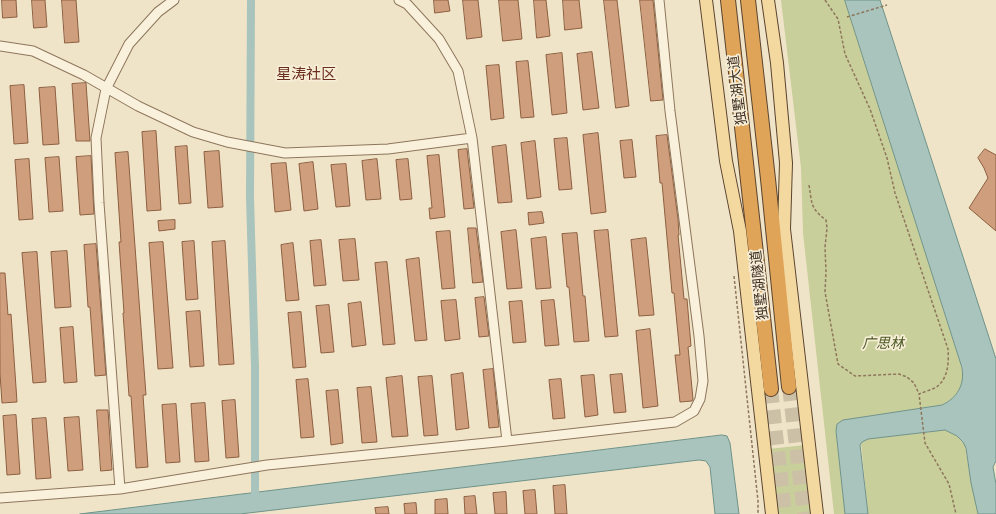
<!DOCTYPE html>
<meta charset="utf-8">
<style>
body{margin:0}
canvas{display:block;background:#f0e4c8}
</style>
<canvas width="996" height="514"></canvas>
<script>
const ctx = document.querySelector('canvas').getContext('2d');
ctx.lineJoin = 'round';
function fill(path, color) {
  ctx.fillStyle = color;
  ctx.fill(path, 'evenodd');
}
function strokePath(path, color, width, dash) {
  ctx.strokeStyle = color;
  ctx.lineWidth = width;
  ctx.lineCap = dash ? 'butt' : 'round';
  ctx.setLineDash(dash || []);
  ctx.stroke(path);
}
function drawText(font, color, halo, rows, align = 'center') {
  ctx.font = font + ' "Noto Serif","Noto Sans SC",serif';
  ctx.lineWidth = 3.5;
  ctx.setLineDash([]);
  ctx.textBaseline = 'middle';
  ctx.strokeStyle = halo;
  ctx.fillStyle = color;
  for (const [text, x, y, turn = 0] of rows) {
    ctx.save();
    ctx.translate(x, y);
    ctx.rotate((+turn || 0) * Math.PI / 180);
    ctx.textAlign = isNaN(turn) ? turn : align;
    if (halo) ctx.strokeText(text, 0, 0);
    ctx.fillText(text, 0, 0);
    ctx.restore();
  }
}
const green = new Path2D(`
 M781,0H845L963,372C965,387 955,399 942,405L843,420L837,424L836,431L845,514H834L803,233L801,168Z
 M945,430L957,436L965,445L971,483L978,514H868L861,443L865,440L868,439Z
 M805,445L813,514H776L768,449Z`);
const water = new Path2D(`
 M845,0H880L996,359V461L993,467L996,484V514H978L971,483L966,448L963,442L957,436L945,430L868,439L862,442L860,445L868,514H845L836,431L837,424L843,420L942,405C957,398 965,385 962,368Z
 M722,435L727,436L730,443L739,514H715L710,467L706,461L699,460L240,514H80Z`);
const canal = new Path2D(`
 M251,0L250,198L255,367V493`);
const building = new Path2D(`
 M2,0H16L17,17L3,18Z
 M32,0H45L47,27L34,28Z
 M62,0H76L79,42L65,43Z
 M434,0H448L450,11L435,13Z
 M463,0H478L482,37L467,39Z
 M499,0H518L522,39L503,41Z
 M534,0H546L550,36L537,38Z
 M563,0H579L582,28L565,30Z
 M604,0H617L629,106L616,108Z
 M640,0H653L663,100L651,101Z
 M592,52L599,108L583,110L577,54Z
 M562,53L567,113L552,115L546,55Z
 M528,61L534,117L521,118L516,62Z
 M499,65L504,118L491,120L486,66Z
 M86,83L90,141H76L72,84Z
 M24,85L28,143L14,144L10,86Z
 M55,87L59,144L43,145L39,88Z
 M156,131L161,210L147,211L142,132Z
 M598,133L606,212L591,214L583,135Z
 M667,135L678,219L679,235H678L684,299H687L691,346L688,347L693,399L692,401L680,402L675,355H680L674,293H672L662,183H660L656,136Z
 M567,138L572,189L559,190L554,139Z
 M632,140L636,177L624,178L620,141Z
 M535,141L541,197L527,199L521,143Z
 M506,145L512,202L498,203L492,147Z
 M187,146L191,203L179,204L175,147Z
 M467,149L474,208L464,209L458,150Z
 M985,149L996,155V231L969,208L988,178L984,168L978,158Z
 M219,151L223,207L208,208L204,152Z
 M128,152L146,395H143L148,467L136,468L131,396H129L123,313H124L119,242H121L115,153Z
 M439,155L445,217L430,219L429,208H432L427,156Z
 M91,156L94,214L80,215L76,157Z
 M59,157L63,211L49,212L45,158Z
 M29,159L33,219L19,220L15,160Z
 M377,159L381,199L366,200L362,161Z
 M408,159L412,199L400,200L396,160Z
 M313,162L318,209L304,211L299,164Z
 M286,163L291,210L275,212L271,164Z
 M346,164L350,206L336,207L331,165Z
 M542,212L544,223L529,225L528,213Z
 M175,220V229L159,231L158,221Z
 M468,228H476L483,282L473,283Z
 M516,230L522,288L507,289L501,232Z
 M608,230L618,336L605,337L594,231Z
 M450,231L455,288L442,289L436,232Z
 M577,233L583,296H585L589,341L574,342L569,287H567L562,234Z
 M546,237L551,288L536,289L531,239Z
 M646,238L654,315L639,316L631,240Z
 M355,239L359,280L343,281L339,240Z
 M321,240L326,285L314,286L310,241Z
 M194,241L198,299L186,300L182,242Z
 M225,241L234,364L219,365L212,242Z
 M163,242L173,368L158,369L149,243Z
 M293,243L299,300L286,301L281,245Z
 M96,244L106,375L95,376L90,307H88L84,245Z
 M67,251L71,307L55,308L51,252Z
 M37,252L46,382L33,383L22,253Z
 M419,258L427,340L415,341L406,260Z
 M387,262L395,344L383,345L375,263Z
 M0,273H5L8,315L11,314L17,402L2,403L0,374Z
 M484,297L489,336L479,337L475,298Z
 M456,300L460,339L445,341L441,301Z
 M554,300L559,345L545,346L541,301Z
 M522,301L526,342L513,343L509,302Z
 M361,302L366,345L352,347L348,304Z
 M329,305L334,352L321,353L316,306Z
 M200,311L204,366L190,367L186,312Z
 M301,312L306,367L293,368L288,313Z
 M73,327L77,382L64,383L60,328Z
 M650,329L658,406L643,408L636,331Z
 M493,369L499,427L489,428L483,370Z
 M463,373L469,428L456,430L451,375Z
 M622,374L626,412L614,413L610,375Z
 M594,375L598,415L585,417L581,376Z
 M402,376L408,436L392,437L386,378Z
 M432,376L438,435L424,436L418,377Z
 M308,379L314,437L301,438L296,380Z
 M561,379L565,418L553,419L549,380Z
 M371,387L377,442L362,443L357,388Z
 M338,390L343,443L331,445L326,391Z
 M235,400L239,457L226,458L222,401Z
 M205,403L209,461L195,462L191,404Z
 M176,404L180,462L166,463L162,405Z
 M97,410H108L112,470L101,471Z
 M16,415L20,474L7,475L3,416Z
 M79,417L83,470L68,471L64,418Z
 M46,418L51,478L36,479L32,419Z
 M565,485L567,514H555L553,486Z
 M535,490L537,514H525L523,491Z
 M506,492L507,514H495L493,493Z
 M475,496L477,514H465L464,497Z
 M447,499L448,514H435V500Z
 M416,503L417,514H405L404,504Z
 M388,507L389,514H376L375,508Z`);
const highwayTunnel = new Path2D(`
 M789,387L804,514
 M771,389L785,514`);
const path = new Path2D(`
 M825,0L838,19L845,54L870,109L887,158L895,193L948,349C949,363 948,380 935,388C930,390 924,392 919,394L925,443L949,484L956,514
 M847,17L887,5
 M809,185C812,203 810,208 826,220L827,228L825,247L826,272L825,292L838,364L855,376L899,374L907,377L914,383L919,394
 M734,276L758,501V514`);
const minor = new Path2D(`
 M399,0L407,4L439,39L458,71L472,138L507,441
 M0,46L33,51L84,75L138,106L193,132L227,142L285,153L388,149L472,138
 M120,489L99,203L96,138L106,89L129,44L158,12L174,0
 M0,498L120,489L267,465L507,441L675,422L694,411L700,399L703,381L699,336L670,111L659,0`);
const major = new Path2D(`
 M706,0L726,161L740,231L772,514
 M768,0L777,63L786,163L784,229L817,514`);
const highway = new Path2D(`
 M728,0L771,389
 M748,0L768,179L789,387`);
const streetNames = [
 ["独墅湖大道",738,90,-97],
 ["独墅湖隧道",760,285,-96]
];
const parkNames = [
 ["广思林",883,344]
];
const neighbourhoodNames = [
 ["星涛社区",306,75]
];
fill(green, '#c9cf9b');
fill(water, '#a9c4bc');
strokePath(water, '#6f938a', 1);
strokePath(canal, '#a9c4bc', 8);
fill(building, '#cf9f7d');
strokePath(building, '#8d5f41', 1);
strokePath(highwayTunnel, '#ccc0a6', 14, [14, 7]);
strokePath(minor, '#8d765c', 11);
strokePath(major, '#5b4430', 14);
strokePath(highway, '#5b4430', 16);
strokePath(path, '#8d765c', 1.5, [3, 2]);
strokePath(minor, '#faf1dc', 9);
strokePath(major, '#f3d9a0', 12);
strokePath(highway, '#e0a458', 14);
drawText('14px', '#3d2e20', '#f7eed8', streetNames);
drawText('italic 14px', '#4d5a26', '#f7eed8', parkNames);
drawText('15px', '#6b2e1e', '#f7eed8', neighbourhoodNames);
</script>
